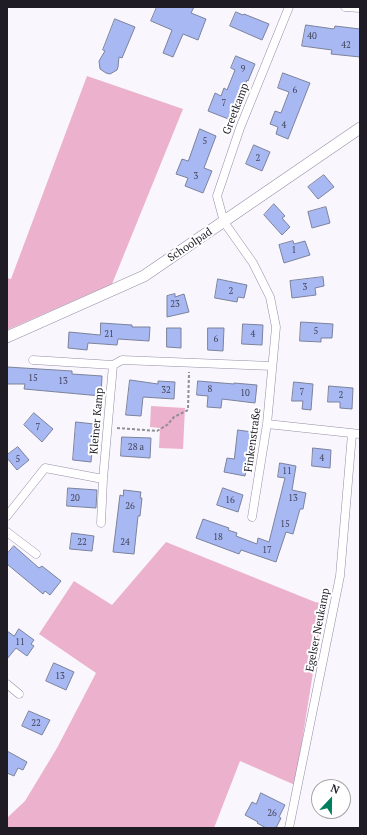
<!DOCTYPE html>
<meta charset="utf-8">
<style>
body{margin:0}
#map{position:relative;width:367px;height:835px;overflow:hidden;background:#f9f7fd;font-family:"PT Serif",serif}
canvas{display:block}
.frame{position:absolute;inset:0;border:8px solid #1f1c26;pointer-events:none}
.north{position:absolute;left:311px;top:779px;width:40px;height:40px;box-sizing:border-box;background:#fff;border:1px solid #a5a4a8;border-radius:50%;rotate:22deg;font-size:11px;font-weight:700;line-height:16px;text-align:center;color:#1f1c26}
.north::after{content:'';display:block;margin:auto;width:14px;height:18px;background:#007f5f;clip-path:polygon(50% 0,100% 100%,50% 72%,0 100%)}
</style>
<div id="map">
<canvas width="367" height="835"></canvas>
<div class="frame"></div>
<div class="north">N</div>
</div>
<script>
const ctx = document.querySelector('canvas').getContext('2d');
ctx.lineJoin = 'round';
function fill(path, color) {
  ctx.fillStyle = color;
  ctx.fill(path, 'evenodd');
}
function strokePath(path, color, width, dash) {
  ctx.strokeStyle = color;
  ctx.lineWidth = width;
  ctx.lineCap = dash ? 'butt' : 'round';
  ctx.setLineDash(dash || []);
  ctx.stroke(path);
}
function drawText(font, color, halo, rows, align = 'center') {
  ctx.font = font + ' "PT Serif",serif';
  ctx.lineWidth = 4;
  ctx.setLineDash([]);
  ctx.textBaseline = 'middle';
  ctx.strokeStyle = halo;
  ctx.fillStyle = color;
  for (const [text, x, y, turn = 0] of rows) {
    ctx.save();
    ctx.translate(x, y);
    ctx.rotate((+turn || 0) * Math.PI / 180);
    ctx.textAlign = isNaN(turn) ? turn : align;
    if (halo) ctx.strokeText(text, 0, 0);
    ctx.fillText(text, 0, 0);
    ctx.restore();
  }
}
const green = new Path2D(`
 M87,76L183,109L112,284L7,330V278L11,279Z
 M151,406L185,408L183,449L159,448L160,428L150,427Z
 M166,542L315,602L324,604L295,785L240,761L214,828H7V818L25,801L57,748L96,673L39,634L74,581L112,605Z`);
const building = new Path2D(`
 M157,7H194L191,13L206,19L198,40L183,34L173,57L163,53L172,30L151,21Z
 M236,12L243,15L244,14L269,24L262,40L230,26Z
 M115,19L135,27L122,58L119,57L118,67L117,70L110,74L106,73L100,69L99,61L105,51L103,50Z
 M306,25L334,29L335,26L360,29V57L331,54L332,50L302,46Z
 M236,56L255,64L248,81L247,80L231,120L208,111L215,93L221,96L224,88L227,90L235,70L231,68Z
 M283,73L310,83L288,139L276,134L278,127L270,124L275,111L281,113L289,92L278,88Z
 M200,129L216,136L204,168L212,171L203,193L185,186L188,178L176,174L182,159L188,161Z
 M254,145L270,152L262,171L246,164Z
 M324,175L334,187L318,199L308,187Z
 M274,204L285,216L282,218L290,227L282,235L264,215Z
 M326,207L330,223L312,228L308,212Z
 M293,241L294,244L305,241L310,255L284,263L279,245Z
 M323,277L324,286L315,288L316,295L292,298L290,281Z
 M218,279L247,285L244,298L238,297L237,302L215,298Z
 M175,294V297L184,294L189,312L167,317V296Z
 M301,322L333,324L332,338H321V342L300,341Z
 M101,323L132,325V327H150L149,341L118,339L117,345L88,343L87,350L68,348L69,332L100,335Z
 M243,324L263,325L262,345L242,344Z
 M167,328H181V348L167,347Z
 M208,328H224L223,351L208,350Z
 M7,367L72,371V374L102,376L101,396L24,389L25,384H7Z
 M130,380L158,384V381L175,382L174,399L143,397L141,416L126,415Z
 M198,381L234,384V383L257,385L255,403L222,399L221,408L207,407L208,396L197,395Z
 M294,382L313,384L311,410L302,409L303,401H292Z
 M329,386L353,388L352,409L340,408V402H328Z
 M34,413L53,429L42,442L24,425Z
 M76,422L94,424L91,462L73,460Z
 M238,430L252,432L245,476L224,472L227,458L234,459Z
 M122,437L151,438L150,458L121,456Z
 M18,447L29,460L17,470L7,458V455Z
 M313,448L331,450L330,468L312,466Z
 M280,463L296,466L292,490L306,493L303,509H300L293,534L286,532L276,562L241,550L239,554L196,538L203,519L229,528L228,530L237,533L236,536L257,544L258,538L269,542L285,478L278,477Z
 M68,488L97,490L96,508L67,506Z
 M223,488L243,495L238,512L217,505Z
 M124,490L141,492L140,498H142L140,516H138L134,554L113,552L120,495L123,496Z
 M72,533L94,536L92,551L70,549Z
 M14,546L39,568L42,566L61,581L50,595L45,591L43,594L7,564V554Z
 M19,629L34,640L31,644L34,646L27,656L16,648L7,659V631L14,636Z
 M54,663L74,672L66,690L46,681Z
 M29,711L50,720L42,735L22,726Z
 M7,751L27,762L23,770L18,768L14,776L7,773Z
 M261,793L285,805L279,817L281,818L276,828H266L257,823L258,822L245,815L252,802L256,804Z`);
const path = new Path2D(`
 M117,428L157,431L167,425L174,417L188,410L189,372`);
const minor = new Path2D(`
 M345,7L360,8
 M33,360L113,365L122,360L272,366
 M267,424L360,434
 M7,516L45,468L103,479L113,365
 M252,517L267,424L276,327L270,297L253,263L224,222L217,196L240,128L289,7
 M101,523L103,479
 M7,532L36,554
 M7,684L19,694
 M289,828L340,576L352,434`);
const tertiary = new Path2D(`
 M7,337L144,276L360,128`);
const numberNames = [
 ["40",312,36],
 ["42",346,45],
 ["9",243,69],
 ["6",295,90],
 ["7",224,103],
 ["4",284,125],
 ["5",205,141],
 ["2",258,158],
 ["3",196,176],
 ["1",294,250],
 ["3",305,287],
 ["2",231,291],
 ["23",175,304],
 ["5",316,331],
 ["21",109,334],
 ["4",253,334],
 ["6",216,339],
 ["15",33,378],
 ["13",63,381],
 ["8",210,389],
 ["32",166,390],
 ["7",302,392],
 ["10",245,393],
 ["2",341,395],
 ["7",38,427],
 ["28 a",136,447],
 ["4",322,458],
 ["5",18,459],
 ["11",287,471],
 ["20",75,498],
 ["13",293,498],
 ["16",230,500],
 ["26",130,506],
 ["15",285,524],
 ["18",218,537],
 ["22",82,542],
 ["24",125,542],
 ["17",267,550],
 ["11",20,642],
 ["13",60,676],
 ["22",36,723],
 ["26",272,813]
];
const streetNames = [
 ["Greetkamp",236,109,-69],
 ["Schoolpad",190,245,-34],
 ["Kleiner Kamp",97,421,-85],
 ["Finkenstraße",253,440,-82],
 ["Egelser Neukamp",318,630,-79]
];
fill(green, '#ecb1cc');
fill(building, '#a8b8f2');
strokePath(building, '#7b829c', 1);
strokePath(minor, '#968ea9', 9);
strokePath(tertiary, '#968ea9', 12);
strokePath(path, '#8f8d95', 2, [3, 2]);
strokePath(minor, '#fff', 8);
strokePath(tertiary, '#fff', 11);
drawText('9px', '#414359', null, numberNames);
drawText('11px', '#1f1c26', '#fff', streetNames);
</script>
